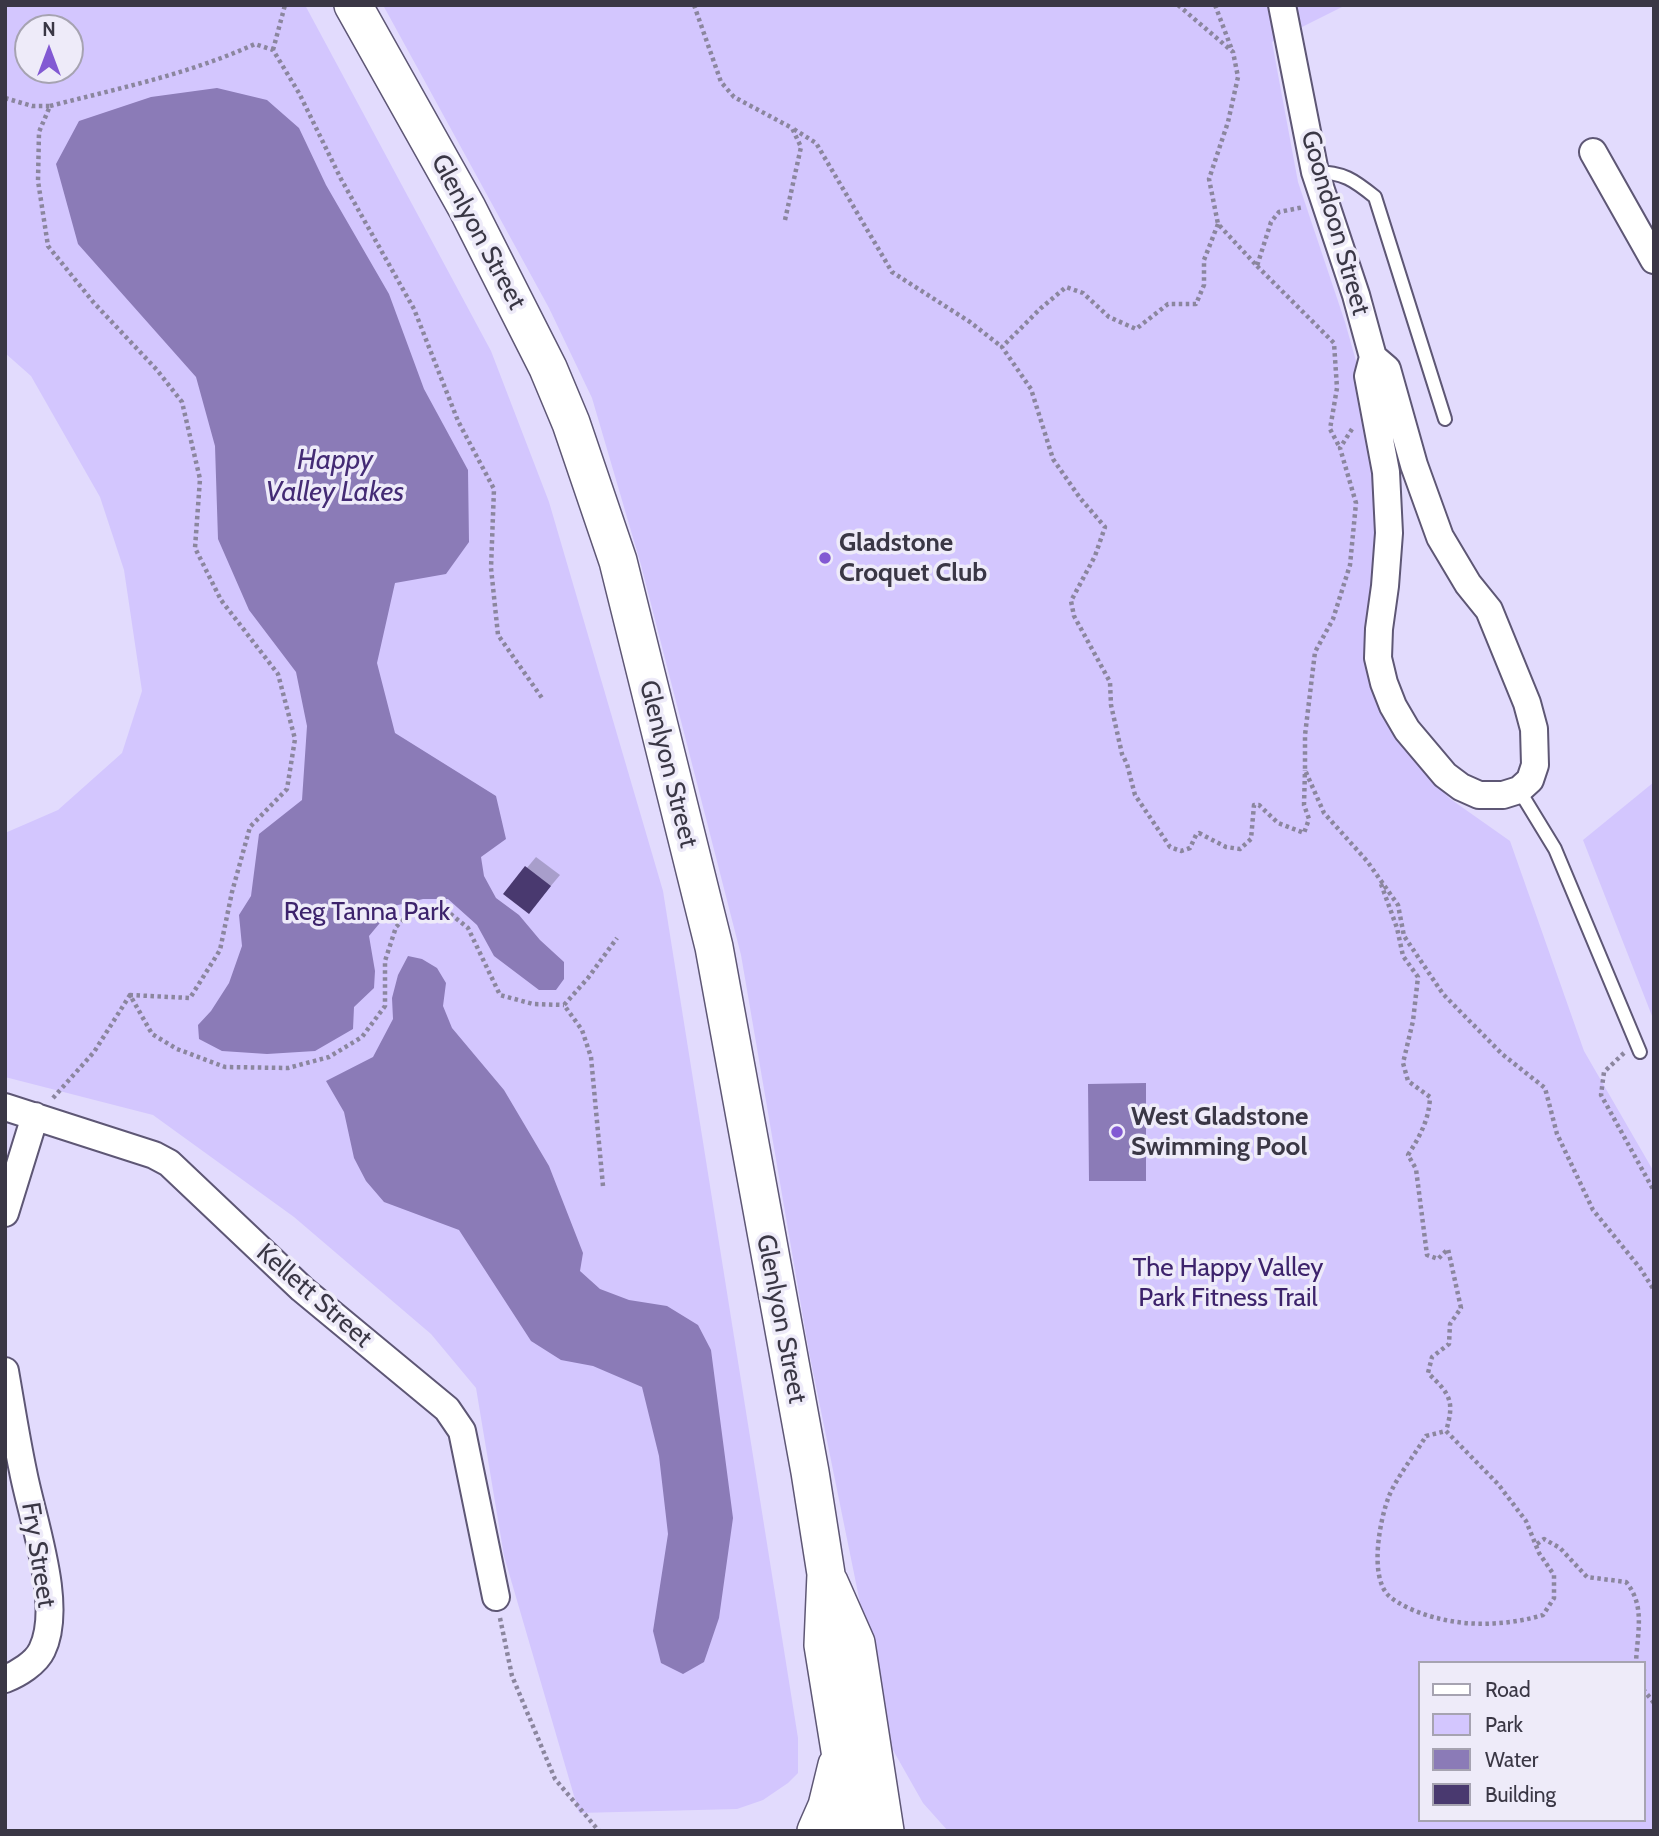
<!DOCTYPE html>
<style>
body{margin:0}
#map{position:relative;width:1659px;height:1836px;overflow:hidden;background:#e2dbfd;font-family:Cabin,sans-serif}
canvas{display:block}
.frame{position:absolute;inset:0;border:7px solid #3a3745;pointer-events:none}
.legend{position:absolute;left:1418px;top:1661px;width:228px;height:161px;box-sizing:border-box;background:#eeebf9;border:2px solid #a6a3b1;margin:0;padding:9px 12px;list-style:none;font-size:21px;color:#3a3745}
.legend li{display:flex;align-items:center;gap:14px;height:35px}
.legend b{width:35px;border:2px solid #a6a3b1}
.north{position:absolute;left:14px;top:14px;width:70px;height:70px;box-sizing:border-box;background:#eeebf9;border:2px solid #a6a3b1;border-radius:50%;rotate:0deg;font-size:19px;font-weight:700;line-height:28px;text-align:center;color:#3a3745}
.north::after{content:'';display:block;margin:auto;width:24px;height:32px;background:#8259d3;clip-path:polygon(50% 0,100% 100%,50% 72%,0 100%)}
</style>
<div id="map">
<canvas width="1659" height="1836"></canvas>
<div class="frame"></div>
<ul class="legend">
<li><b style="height:9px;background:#fff"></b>Road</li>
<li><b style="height:19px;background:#d3c6fe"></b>Park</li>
<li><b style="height:19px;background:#8b7bb7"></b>Water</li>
<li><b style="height:19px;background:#49396f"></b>Building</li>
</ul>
<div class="north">N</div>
</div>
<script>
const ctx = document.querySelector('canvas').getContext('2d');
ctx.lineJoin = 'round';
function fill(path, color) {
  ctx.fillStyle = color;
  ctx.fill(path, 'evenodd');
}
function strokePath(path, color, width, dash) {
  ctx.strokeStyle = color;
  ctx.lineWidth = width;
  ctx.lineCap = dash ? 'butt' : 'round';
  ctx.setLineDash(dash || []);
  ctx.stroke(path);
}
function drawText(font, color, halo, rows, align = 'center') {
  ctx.font = font + ' Cabin,sans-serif';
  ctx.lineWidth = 7;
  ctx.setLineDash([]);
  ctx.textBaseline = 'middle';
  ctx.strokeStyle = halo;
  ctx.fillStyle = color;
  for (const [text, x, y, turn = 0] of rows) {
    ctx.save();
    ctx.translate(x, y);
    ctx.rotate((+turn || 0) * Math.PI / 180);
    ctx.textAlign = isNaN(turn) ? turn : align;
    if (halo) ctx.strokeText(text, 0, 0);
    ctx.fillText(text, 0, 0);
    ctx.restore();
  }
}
const green = new Path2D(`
 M5,5H305L491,351L549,502L663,891L798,1738V1773L788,1783L763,1800L737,1809L579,1813L504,1556L476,1388L431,1334L294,1217L153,1115L5,1077V833L58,810L122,753L142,691L124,570L100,497L31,376L5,353ZM28,28H70V70H28Z
 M383,5H1346L1272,42L1298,182L1345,322L1365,393L1367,427L1381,536L1376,586L1365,631L1376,699L1400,744L1449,798L1510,841L1584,1051L1654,1172V1831H948L923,1803L881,1729L870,1652L809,1352L741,955L641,565L592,398L549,308ZM1419,1663H1643V1820H1419Z
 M1654,782V1021L1583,840Z`);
const water = new Path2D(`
 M217,88L267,100L299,128L326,185L389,294L424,389L468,470L469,542L446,574L395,583L377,663L395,733L496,796L506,839L481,857L484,876L496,898L519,915L540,940L564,962V979L556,990H539L494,956L477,925L448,899H423L394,906L369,936L375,971L374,988L354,1007L353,1029L315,1051L267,1054L222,1051L199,1039L198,1025L211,1011L229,983L242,946L239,915L251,896L259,834L302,800L307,726L296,672L249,610L218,539L215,446L196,377L78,244L56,164L79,121L151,97Z
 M408,956L422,959L437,968L446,983L443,1006L452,1028L504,1090L549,1166L583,1253L580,1271L600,1289L629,1300L667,1306L698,1325L711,1350L733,1518L719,1618L704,1662L683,1674L661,1663L653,1631L668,1534L659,1456L642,1387L593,1366L561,1360L531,1341L459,1230L384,1202L366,1181L354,1158L344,1112L326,1081L373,1057L393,1019L392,998L398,975Z
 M1146,1083V1181H1089L1088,1084Z`);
const shadow = new Path2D(`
 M536,857L560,875L529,912L506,893Z`);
const building = new Path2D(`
 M525,866L551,886L529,914L503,894Z`);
const path = new Path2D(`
 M694,5L721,82L734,97L792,128
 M1178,5L1233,52L1238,77L1228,122L1209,179L1218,224L1257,266L1271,222L1279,212L1304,207
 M1215,5L1232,50
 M273,50L285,5
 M5,98L32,106H50L39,132L38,181L48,246L94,303L157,370L182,402L200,479L195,548L221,600L278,674L295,739L287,789L250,827L232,892L220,950L190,998L130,995L152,1034L177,1049L225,1067L288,1068L329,1057L362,1037L385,1006V961L396,927L411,912L442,907L468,928L500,995L533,1004L564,1005
 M50,106C120,88 189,74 255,44L273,50L299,93L341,179L414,309L458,421L494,489L491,568L498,635L542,698
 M785,220L801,147L792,128L816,143L892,272L970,322L1002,347
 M1218,224L1204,260V285L1196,304H1168L1136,329L1109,317L1083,293L1066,287L1041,308L1002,347L1031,389L1053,459L1080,498L1105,527L1095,556L1071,601L1074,616L1110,682L1111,705L1122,754L1127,764L1135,795L1170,847L1181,851L1190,848L1196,835L1199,833L1226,847L1240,849L1251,839L1254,805H1259L1278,823L1304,833L1309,819L1304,805L1305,770
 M1257,266L1334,343L1337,388L1330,429L1340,448
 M1352,429L1340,448L1356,503L1350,565L1333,619L1315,652L1305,735V770L1324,813L1367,861L1398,905L1404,936L1443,994L1502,1054L1545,1088L1557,1134L1593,1210L1640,1268L1654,1290
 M1381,884L1397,928L1403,956L1418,977L1413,1021L1403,1063L1408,1081L1430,1097C1429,1120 1420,1136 1408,1155L1416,1169L1427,1255L1438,1259L1448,1249L1461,1308L1450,1324L1449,1344L1432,1357L1428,1373C1450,1394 1455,1401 1446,1431
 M1624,1053L1604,1072L1601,1095L1654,1191
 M53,1098L94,1052L130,995
 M603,1186L591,1057L582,1030L564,1005L588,978L617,938
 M1446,1431L1498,1484L1526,1521L1539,1553L1554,1575V1598L1543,1615C1510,1625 1470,1627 1437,1618C1423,1615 1398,1605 1388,1595C1369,1575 1380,1519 1389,1496C1398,1475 1414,1456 1426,1436Z
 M1537,1544L1544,1539L1560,1548L1587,1577L1626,1582C1646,1606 1637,1634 1636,1663
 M500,1618L512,1676L555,1779L599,1831
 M1643,1689L1654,1703`);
const lane = new Path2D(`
 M1315,172C1343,172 1354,180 1375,197L1445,419
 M1519,790L1555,849L1640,1052`);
const street = new Path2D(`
 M1282,5L1315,172L1356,295L1373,357L1387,369L1414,465L1440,537L1468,584L1489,610L1527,703L1534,729L1535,765L1530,780L1519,790L1503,795H1479L1461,787L1445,775L1407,730L1393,706L1384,683L1378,658L1379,629L1385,586L1389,533L1386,472L1368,376L1373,357
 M1593,152L1654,260
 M5,1107L154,1155L169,1163L302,1289L447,1409L462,1431L496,1597
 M5,1213L35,1116
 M5,1371C11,1405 16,1438 23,1471C32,1519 64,1605 42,1650C36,1663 18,1674 5,1679`);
const secondary = new Path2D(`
 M353,5L467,208L548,368L571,423L618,561L714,947L810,1472L826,1574L823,1645L853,1831
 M829,1582L856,1643L885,1831
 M816,1831L827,1806L837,1765`);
const markers = [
 [825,558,7,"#8259d3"],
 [1117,1132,7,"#8259d3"]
];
const streetNames = [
 ["Goondoon Street",1335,223,74],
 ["Glenlyon Street",478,232,62],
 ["Glenlyon Street",668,764,76],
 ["Kellett Street",314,1296,41],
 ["Glenlyon Street",781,1319,79],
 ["Fry Street",38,1555,81]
];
const poiNames = [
 ["Gladstone",839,543],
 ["Croquet Club",839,573],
 ["West Gladstone",1131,1117],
 ["Swimming Pool",1131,1147]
];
const parkNames = [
 ["Reg Tanna Park",367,912],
 ["The Happy Valley",1228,1268],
 ["Park Fitness Trail",1228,1298]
];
const waterNames = [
 ["Happy",335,461],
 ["Valley Lakes",335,493]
];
fill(green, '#d3c6fe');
fill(water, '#8b7bb7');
fill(shadow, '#0003');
fill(building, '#49396f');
strokePath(lane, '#5e5775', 16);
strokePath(street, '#5e5775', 30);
strokePath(secondary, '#5e5775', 40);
strokePath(path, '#8b869e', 4.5, [3.5, 3.5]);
strokePath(lane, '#fff', 12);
strokePath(street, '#fff', 26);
strokePath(secondary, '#fff', 37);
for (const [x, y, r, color] of markers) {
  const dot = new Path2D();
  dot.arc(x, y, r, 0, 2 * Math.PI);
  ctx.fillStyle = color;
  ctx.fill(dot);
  strokePath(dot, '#eeebf9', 2.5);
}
drawText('26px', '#3a3745', '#eeebf9', streetNames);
drawText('bold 26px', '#3a3745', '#eeebf9', poiNames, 'left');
drawText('26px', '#3d236c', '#eeebf9', parkNames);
drawText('italic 28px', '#442b75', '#eeebf9', waterNames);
</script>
